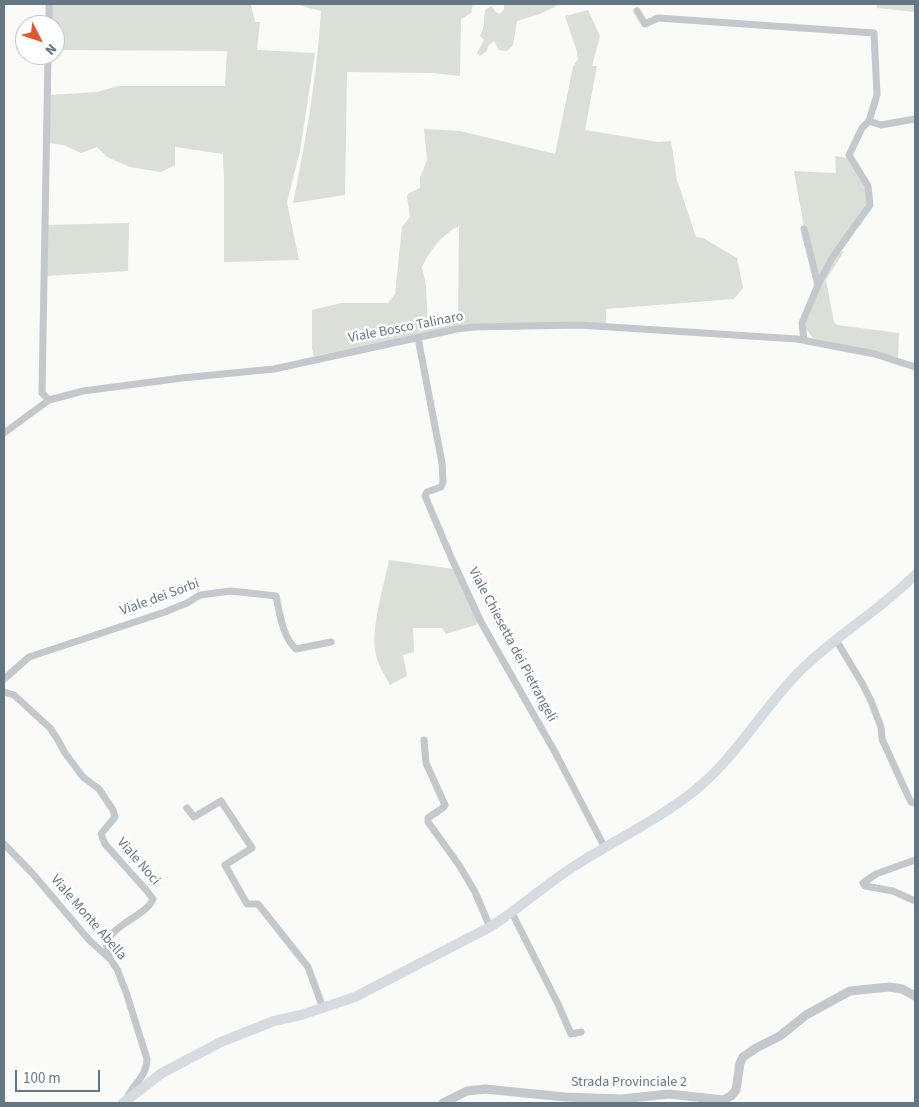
<!DOCTYPE html>
<style>
body{margin:0}
#map{position:relative;width:919px;height:1107px;overflow:hidden;background:#fafaf8;font-family:"Source Sans 3",sans-serif}
canvas{display:block}
.frame{position:absolute;inset:0;border:5px solid #657683;pointer-events:none}
.north{position:absolute;left:15px;top:15px;width:50px;height:50px;box-sizing:border-box;background:#fff;border:1px solid #c1c8cd;border-radius:50%;rotate:131deg;font-size:14px;font-weight:700;line-height:20px;text-align:center;color:#657683}
.north::after{content:'';display:block;margin:auto;width:18px;height:22px;background:#e4572e;clip-path:polygon(50% 0,100% 100%,50% 72%,0 100%)}
.scale{position:absolute;left:15px;top:1070px;width:85px;height:22px;box-sizing:border-box;border:2px solid #657683;border-top:0;padding-left:6px;font-size:15px;line-height:18px;white-space:nowrap;color:#657683;-webkit-text-stroke:4px #fff;paint-order:stroke}
</style>
<div id="map">
<canvas width="919" height="1107"></canvas>
<div class="frame"></div>
<div class="north">N</div>
<div class="scale">100 m</div>
</div>
<script>
const ctx = document.querySelector('canvas').getContext('2d');
ctx.lineJoin = 'round';
function fill(path, color) {
  ctx.fillStyle = color;
  ctx.fill(path, 'evenodd');
}
function strokePath(path, color, width, dash) {
  ctx.strokeStyle = color;
  ctx.lineWidth = width;
  ctx.lineCap = dash ? 'butt' : 'round';
  ctx.setLineDash(dash || []);
  ctx.stroke(path);
}
function drawText(font, color, halo, rows, align = 'center') {
  ctx.font = font + ' "Source Sans 3",sans-serif';
  ctx.lineWidth = 5;
  ctx.setLineDash([]);
  ctx.textBaseline = 'middle';
  ctx.strokeStyle = halo;
  ctx.fillStyle = color;
  for (const [text, x, y, turn = 0] of rows) {
    ctx.save();
    ctx.translate(x, y);
    ctx.rotate((+turn || 0) * Math.PI / 180);
    ctx.textAlign = isNaN(turn) ? turn : align;
    if (halo) ctx.strokeText(text, 0, 0);
    ctx.fillText(text, 0, 0);
    ctx.restore();
  }
}
const green = new Path2D(`
 M51,4H255L251,5L255,22H260L257,50L315,53L300,151L287,202L299,260L224,262V180L223,154L175,147V165L161,172L130,167L107,157L97,147L81,153L64,145L48,143L49,95L97,92L118,86H225L227,51L55,50V25H50Z
 M295,4H473L471,13L461,19L460,76L433,73L347,72L345,195L293,203C306,140 317,76 321,11Z
 M504,4H560L540,14L517,21L513,45L507,51L499,50L494,41L488,46L487,51L480,56L477,53L484,40L480,36C486,24 483,21 485,10L491,6L496,12L500,14L504,9Z
 M877,4H915V12L877,8Z
 M588,10L600,36L592,66H597L585,130L658,142L671,141L677,180L696,237L703,238L737,258L743,288L734,299L606,309V325L458,328L314,356L312,349V310L341,303H388L395,294L402,227L410,217L407,196L409,193L420,188V178L427,160L424,129L460,131L555,154L573,67L578,59L577,52L565,16ZM459,226L458,322L428,325L426,286L422,267C430,250 442,234 459,226Z
 M835,156L849,158L866,187L868,199L863,211L818,279L804,227L794,171L836,173Z
 M129,223L128,271L46,276L47,225Z
 M844,251L826,280L834,322L837,325L899,333L898,358L813,338L805,328L806,317L838,253Z
 M389,560L454,569L478,621L476,625L446,634L442,628H413L414,652L403,655L407,676L390,685C384,674 376,662 375,649C372,624 384,585 389,560Z`);
const minor = new Path2D(`
 M637,11L645,24L658,18L874,33L877,95L869,121L862,128L849,155L868,186L870,205L832,258L818,285L802,323L804,340
 M49,25V4
 M48,55L42,393L49,400
 M869,121L881,125L915,119
 M804,229L818,285
 M418,338L442,463L443,482L441,487L427,492L425,496L451,557L481,622L556,754L605,848
 M4,433L49,400L83,391L182,378L274,369L457,329L474,327L579,325L797,339L875,354L915,367
 M836,640L862,683L871,701L881,727L882,739L908,796L911,802L915,803
 M4,679L29,657L165,612L187,603L200,595L231,591L276,596C280,614 282,636 296,649L331,642
 M4,692L14,695L50,728L58,740L65,753L83,777L99,789L113,810L115,817L101,834L105,844L147,891L153,899C147,915 116,922 106,943L110,959
 M424,740L426,763L445,805L444,807L428,818V822L459,865L475,892L490,927
 M187,808L194,817L221,801L252,848L225,865L247,904H258L308,967L323,1008
 M4,844L33,874L89,940L110,959L117,969L126,992L147,1059C147,1077 132,1085 126,1100
 M915,860L876,874L863,883L865,886L893,891L915,901
 M512,913L558,1004L571,1034L581,1032`);
const tertiary = new Path2D(`
 M443,1103L467,1091L485,1089L565,1097L622,1099L669,1094L723,1100L731,1096L736,1090L740,1063L743,1057L756,1048L780,1036L806,1015L850,991L889,987L902,989L915,996`);
const secondary = new Path2D(`
 M123,1103L162,1073L221,1042L274,1021L301,1015L355,997L490,927C520,908 546,884 576,865C615,840 658,820 694,791C737,757 763,707 802,669C837,635 880,610 915,575`);
const streetNames = [
 ["Viale Bosco Talinaro",406,328,-11],
 ["Viale dei Sorbi",160,598,-20],
 ["Viale Chiesetta dei Pietrangeli",512,645,62],
 ["Viale Noci",138,862,49],
 ["Viale Monte Abella",88,918,49],
 ["Strada Provinciale 2",629,1083]
];
fill(green, '#dadfd7');
strokePath(minor, '#c3c8cc', 7);
strokePath(tertiary, '#c3c8cc', 9);
strokePath(secondary, '#d6dbdf', 10);
drawText('14px', '#657683', '#fff', streetNames);
</script>
